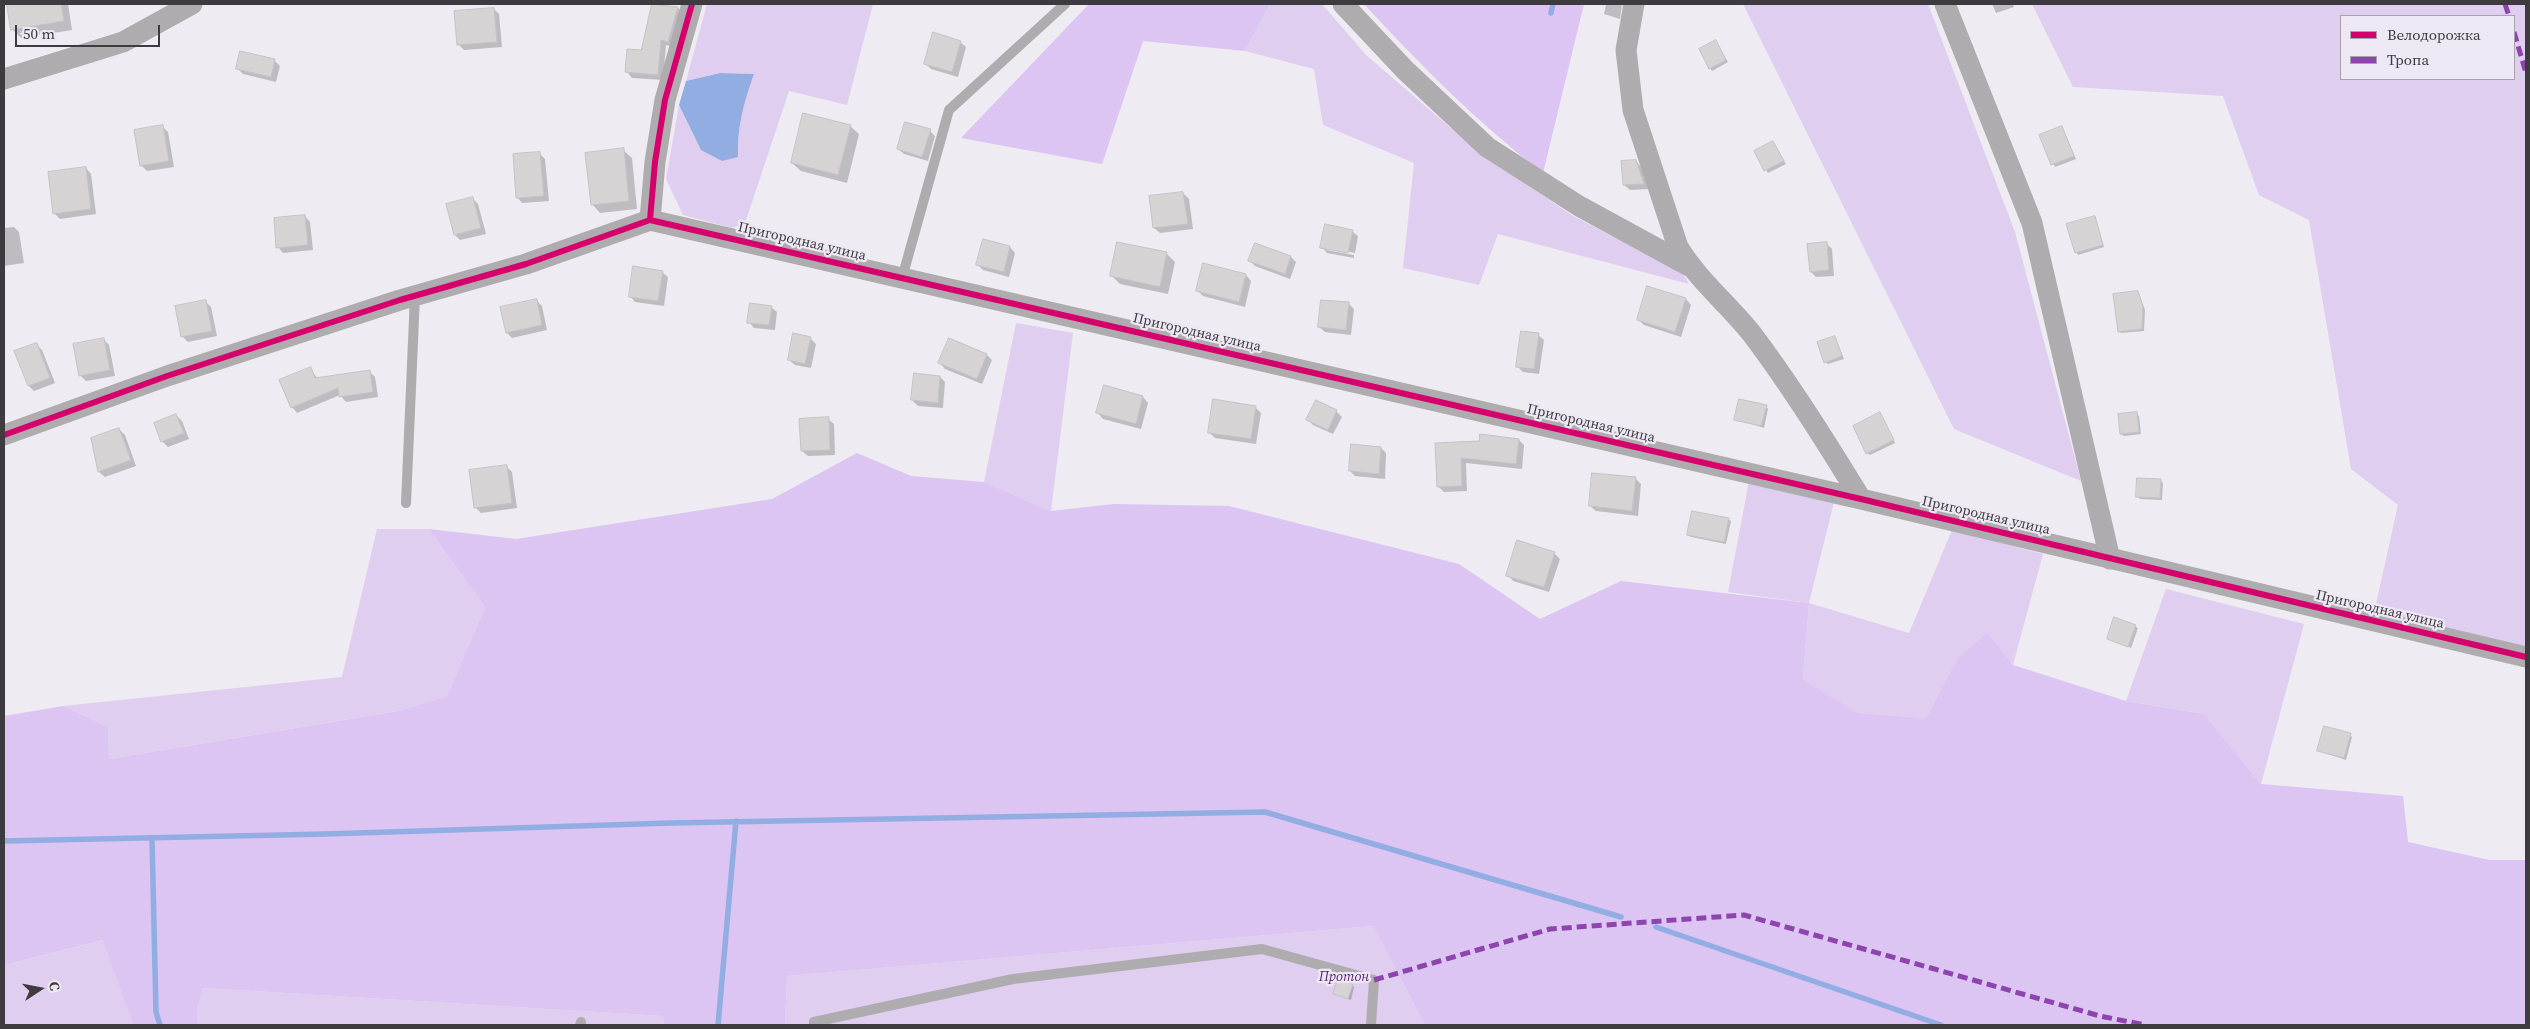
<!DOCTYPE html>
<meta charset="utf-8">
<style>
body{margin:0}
#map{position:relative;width:2530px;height:1029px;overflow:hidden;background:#eeebf2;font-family:"Source Serif 4",serif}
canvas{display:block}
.frame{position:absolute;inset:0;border:5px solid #3d3b40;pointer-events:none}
.legend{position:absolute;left:2340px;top:15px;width:175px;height:65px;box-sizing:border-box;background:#eee8f5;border:1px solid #a7a3ad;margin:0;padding:6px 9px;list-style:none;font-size:15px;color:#3d3b40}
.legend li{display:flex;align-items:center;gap:10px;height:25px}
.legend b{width:25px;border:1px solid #a7a3ad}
.north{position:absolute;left:15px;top:964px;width:50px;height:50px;-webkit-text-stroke:4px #eee8f5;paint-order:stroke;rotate:79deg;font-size:14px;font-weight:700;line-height:20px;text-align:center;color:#3d3b40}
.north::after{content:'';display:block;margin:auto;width:18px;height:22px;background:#3d3b40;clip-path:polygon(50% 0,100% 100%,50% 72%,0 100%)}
.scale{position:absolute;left:15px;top:25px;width:145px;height:22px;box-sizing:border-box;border:2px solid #3d3b40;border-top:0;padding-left:6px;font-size:15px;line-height:18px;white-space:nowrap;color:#3d3b40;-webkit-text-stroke:4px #eee8f5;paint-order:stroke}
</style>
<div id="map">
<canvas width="2530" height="1029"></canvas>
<div class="frame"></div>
<ul class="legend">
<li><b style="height:6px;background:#d6006c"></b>Велодорожка</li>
<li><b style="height:6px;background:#8e44ad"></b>Тропа</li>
</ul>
<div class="north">С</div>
<div class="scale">50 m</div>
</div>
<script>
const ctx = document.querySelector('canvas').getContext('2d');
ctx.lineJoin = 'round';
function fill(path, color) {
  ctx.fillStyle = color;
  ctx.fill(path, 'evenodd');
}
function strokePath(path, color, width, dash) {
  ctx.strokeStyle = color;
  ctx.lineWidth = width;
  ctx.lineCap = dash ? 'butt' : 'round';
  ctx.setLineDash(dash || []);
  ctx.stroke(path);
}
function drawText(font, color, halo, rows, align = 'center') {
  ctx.font = font + ' "Source Serif 4",serif';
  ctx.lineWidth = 4.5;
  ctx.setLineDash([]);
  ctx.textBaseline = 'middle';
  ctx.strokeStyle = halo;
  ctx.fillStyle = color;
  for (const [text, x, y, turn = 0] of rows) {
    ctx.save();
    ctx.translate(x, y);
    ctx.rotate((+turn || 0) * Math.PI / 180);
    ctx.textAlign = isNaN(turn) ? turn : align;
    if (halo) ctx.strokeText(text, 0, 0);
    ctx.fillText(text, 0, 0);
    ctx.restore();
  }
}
const green = new Path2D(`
 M707,4H873L847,105L789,91L745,223L732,228L683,215L666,179L679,105L701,150L738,157C737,127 744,102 754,74L720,73L686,81Z
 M1270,4H1322L1366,55L1481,154L1573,216L1682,272L1689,284L1498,234L1479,285L1403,268L1414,163L1323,125L1314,69L1245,51Z
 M1743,4H1928L2015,232L2081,481L1954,429Z
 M2032,4H2526V647L2374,613L2398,505L2351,469L2309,220L2259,195L2223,96L2073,87ZM2341,16H2514V79H2341Z
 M1016,323L1073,333L1051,511L984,482Z
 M1749,481L1834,502L1809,603L1909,633L1952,530L2043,554L2013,665L1988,632L1958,657L1926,718L1858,713L1803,679L1809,603L1728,592Z
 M377,529H429L485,607L447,696L398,711L109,759L108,727L63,706L342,677Z
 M2166,589L2304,624L2261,784L2204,714L2126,701Z
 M1373,926L1425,1025H785L787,976Z
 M104,940L133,1025H4V965Z
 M203,988L663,1016L664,1025H198L197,1010Z`);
const forest = new Path2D(`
 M1089,4H1270L1245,51L1143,41L1102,164L961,138Z
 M1364,4H1584L1543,173C1478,123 1420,65 1364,4Z
 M857,453L911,476L984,482L1051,511L1114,504L1229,506L1459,564L1540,619L1621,581L1809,603L1803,679L1858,713L1926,718L1958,657L1988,632L2013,665L2126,701L2204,714L2261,784L2403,796L2408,842L2489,860H2526V1025H1425L1373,926L787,976L785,1025H664L663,1016L203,988L197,1010L198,1025H133L103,940L4,965V716L63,706L108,727L109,759L398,711L447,696L485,607L429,529L516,539L772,499Z`);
const water = new Path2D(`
 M720,73L754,74C744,102 737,127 738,157L722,161L701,150L679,105L686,81Z`);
const shadow = new Path2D(`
 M8,4H68L72,30L21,38L12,29Z
 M654,4L678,8L683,13L674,47L666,45L663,80L632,78L627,72L642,52Z
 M1606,4H1622L1620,19L1604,14Z
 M1992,4H2013L2014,7L1996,13Z
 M494,9L499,14L502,47L464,50L458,44Z
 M960,42L966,47L958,77L931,69L926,64Z
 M1716,42L1728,62L1712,71L1710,68Z
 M274,60L280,66L276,82L243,74L237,68Z
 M162,126L168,132L174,167L147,171L141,165Z
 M850,126L859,134L847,183L801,171L792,163Z
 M2062,127L2076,159L2055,167L2041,136Z
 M930,131L935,136L928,161L904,154L898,149Z
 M1773,142L1786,164L1768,173L1755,151Z
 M623,150L632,158L637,209L600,213L592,204Z
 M540,154L545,159L549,201L522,203L517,197Z
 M1636,161L1641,167L1649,189L1630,190L1624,185Z
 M86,168L91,174L96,214L60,219L54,213Z
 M1183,193L1189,199L1193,229L1160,233L1154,228Z
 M472,198L478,204L486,234L460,240L455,235Z
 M305,216L310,222L313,250L283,253L278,247Z
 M2095,217L2104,247L2078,255L2076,252Z
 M14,227L19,232L24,263L4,266V228Z
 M1352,231L1358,236L1355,253L1326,247V250L1354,255V258L1327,253L1322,247Z
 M1826,243L1832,249L1834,276L1816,277L1811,272Z
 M1010,247L1015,253L1009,277L983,270L977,264Z
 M1167,254L1175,262L1168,294L1120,284L1111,275Z
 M1291,257L1296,262L1290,279L1255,266L1250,261Z
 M1204,265L1246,275L1251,281L1245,307L1203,296L1198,291Z
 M662,272L668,277L664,306L635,302L630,296Z
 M1648,287L1686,299L1691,305L1681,337L1644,325L1638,319Z
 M2138,292L2145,310L2144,331L2121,333L2119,331Z
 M536,300L542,306L547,330L512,338L507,333Z
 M205,301L211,307L217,336L188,342L182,336Z
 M1348,303L1354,309L1351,335L1325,332L1319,327Z
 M771,307L777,312L775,330L754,328L749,322Z
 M1538,335L1544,340L1539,374L1523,372L1517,366Z
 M1835,337L1844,359L1828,364L1825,362Z
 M810,338L816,344L811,368L795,365L789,360Z
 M104,340L109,345L115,376L86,381L81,376Z
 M36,344L42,350L55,383L34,391L29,386Z
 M987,355L992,360L982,384L945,369L940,363Z
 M310,369L318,379L369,371L375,377L378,397L346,402L340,395L297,413L292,407Z
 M940,377L945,382L943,408L918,406L912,400Z
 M1105,387L1143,397L1148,403L1141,429L1103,419L1098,413Z
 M1766,406L1768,409L1764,428L1736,419Z
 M1255,407L1261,413L1256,444L1215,438L1209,432Z
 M1336,411L1342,417L1333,434L1313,425L1308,419Z
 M1880,414L1895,443L1870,455L1867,453Z
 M2136,414L2139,416L2141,434L2124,436L2121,434L2119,416Z
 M176,415L182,421L189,439L168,447L162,441Z
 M828,419L834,424L835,455L808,456L802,451Z
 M119,429L125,435L136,466L105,477L99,472Z
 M1519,440L1524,445L1522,469L1466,463L1467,491L1444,492L1438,486L1437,444Z
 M1381,448L1386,453L1385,479L1355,476L1350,471Z
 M506,466L512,472L517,508L481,513L475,507Z
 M1636,479L1641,484L1638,516L1596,511L1590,506Z
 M2160,480L2163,483L2162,500L2140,499L2138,497Z
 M1728,519L1731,521L1726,544L1691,537L1688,535Z
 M1554,553L1560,559L1549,592L1513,581L1508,575Z
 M2115,618L2138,628L2131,648L2108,638Z
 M2350,735L2352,737L2346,760L2319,751Z
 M1352,985L1354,987L1351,1000L1335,994Z`);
const stream = new Path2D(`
 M1551,13L1553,4
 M152,838L156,1012L160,1025
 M4,841L326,834L671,823L1265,812L1621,917
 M1656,927L1941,1025
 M718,1025L736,821`);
const building = new Path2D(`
 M7,4H61L64,21L11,30Z
 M652,4L678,7L668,42L661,40L658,75L625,72L627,49L641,50Z
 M494,8L497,42L457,45L454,11Z
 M933,32L961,41L952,72L924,64Z
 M1716,40L1726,60L1709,69L1699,49Z
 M240,51L275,59L271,77L236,69Z
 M803,113L851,125L838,175L791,163Z
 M905,122L931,129L922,157L897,149Z
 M163,125L169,161L140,166L134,130Z
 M2062,126L2074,156L2051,165L2039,135Z
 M1773,141L1784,161L1764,171L1754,151Z
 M624,148L629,201L591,205L585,153Z
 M540,152L544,196L516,198L513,154Z
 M1636,160L1644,184L1623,185L1621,161Z
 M86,167L91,209L53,214L48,172Z
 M1183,192L1188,224L1153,228L1149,196Z
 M473,197L481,228L454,235L446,204Z
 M305,215L308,245L276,248L274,218Z
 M2095,216L2103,245L2075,253L2066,224Z
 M1325,224L1353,230L1348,253L1320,248Z
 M983,239L1010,246L1004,272L976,265Z
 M1117,242L1167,252L1160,287L1110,276Z
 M1827,242L1829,270L1810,272L1807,244Z
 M1255,243L1291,256L1285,274L1248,261Z
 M1203,263L1246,274L1239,302L1196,291Z
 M633,266L663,271L658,301L629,297Z
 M1647,286L1686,298L1675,332L1637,320Z
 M2138,291L2143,306L2142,329L2118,332L2113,294Z
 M537,299L542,325L506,333L500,307Z
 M206,300L212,331L181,337L175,306Z
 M1321,300L1349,302L1346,330L1318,327Z
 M750,303L772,306L769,325L747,323Z
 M1521,331L1539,333L1534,369L1516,367Z
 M793,333L811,337L805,364L788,360Z
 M1835,336L1842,356L1824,363L1817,342Z
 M104,338L110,370L79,376L73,344Z
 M949,338L987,354L977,379L938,363Z
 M37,343L50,378L28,386L14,351Z
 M311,367L315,378L370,370L373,392L339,397L338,388L291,408L279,380Z
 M914,373L940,376L938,403L911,400Z
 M1104,385L1143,396L1136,424L1096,413Z
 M1213,399L1256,406L1251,439L1208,433Z
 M1739,399L1767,405L1761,426L1734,420Z
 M1316,400L1337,410L1328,430L1306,420Z
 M1880,412L1894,440L1866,454L1853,426Z
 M2137,412L2139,432L2120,434L2118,414Z
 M176,414L184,433L161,442L154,423Z
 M829,417L830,450L801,451L799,419Z
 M119,428L131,460L98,472L91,438Z
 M1480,434L1519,439L1516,464L1461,458L1462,486L1437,487L1435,443L1479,441Z
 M1351,444L1381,447L1379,474L1349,471Z
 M507,465L512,503L474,508L469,470Z
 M1592,473L1636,477L1632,511L1589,506Z
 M2137,478L2161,479L2160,498L2136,497Z
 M1692,511L1729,518L1724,542L1687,535Z
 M1517,540L1555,552L1544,587L1506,576Z
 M2114,617L2136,625L2128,647L2107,639Z
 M2324,726L2351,733L2344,758L2317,751Z
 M1338,980L1353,984L1348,999L1333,994Z`);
const lane = new Path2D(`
 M902,278L949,110L1065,4
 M406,503L415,295
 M580,1025L581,1022
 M814,1025V1022L1013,979L1262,949L1374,980L1371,1025`);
const street = new Path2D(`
 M1343,4L1405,70L1487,147L1579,206L1689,266
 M1634,4L1626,50L1633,110L1678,247C1698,280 1728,304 1752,334C1792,387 1827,443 1861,499
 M1945,4L2032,223L2110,559
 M4,79L123,42L192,4
 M650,220L1861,499L2526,657
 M4,435L167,376L400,300L526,264L650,220L655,162L665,100L692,4`);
const quiet = new Path2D(`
 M2505,4L2509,16
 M2514,32L2526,73
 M1374,980L1550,929L1744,915L2100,1016L2145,1025`);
const cycleway = new Path2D(`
 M650,220L1861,499L2526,657
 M4,435L167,376L400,300L526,264L650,220L655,162L665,100L692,4`);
const streetNames = [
 ["Пригородная улица",802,242,13],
 ["Пригородная улица",1197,333,13],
 ["Пригородная улица",1591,424,13],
 ["Пригородная улица",1986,516,13],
 ["Пригородная улица",2380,610,13]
];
const parkNames = [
 ["Протон",1344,977]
];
fill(green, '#dfcef0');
fill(forest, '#dcc4f3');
fill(water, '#92ade2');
fill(shadow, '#0003');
strokePath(stream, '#92ade2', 5.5);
fill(building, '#d7d3d5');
strokePath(building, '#c5c1c4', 1);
strokePath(lane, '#afacaf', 10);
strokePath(street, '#afacaf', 21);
strokePath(quiet, '#8e44ad', 5, [10, 5]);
strokePath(cycleway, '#d6006c', 6);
drawText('14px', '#3d3b40', '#eee8f5', streetNames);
drawText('italic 14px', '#58247e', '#eee8f5', parkNames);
</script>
